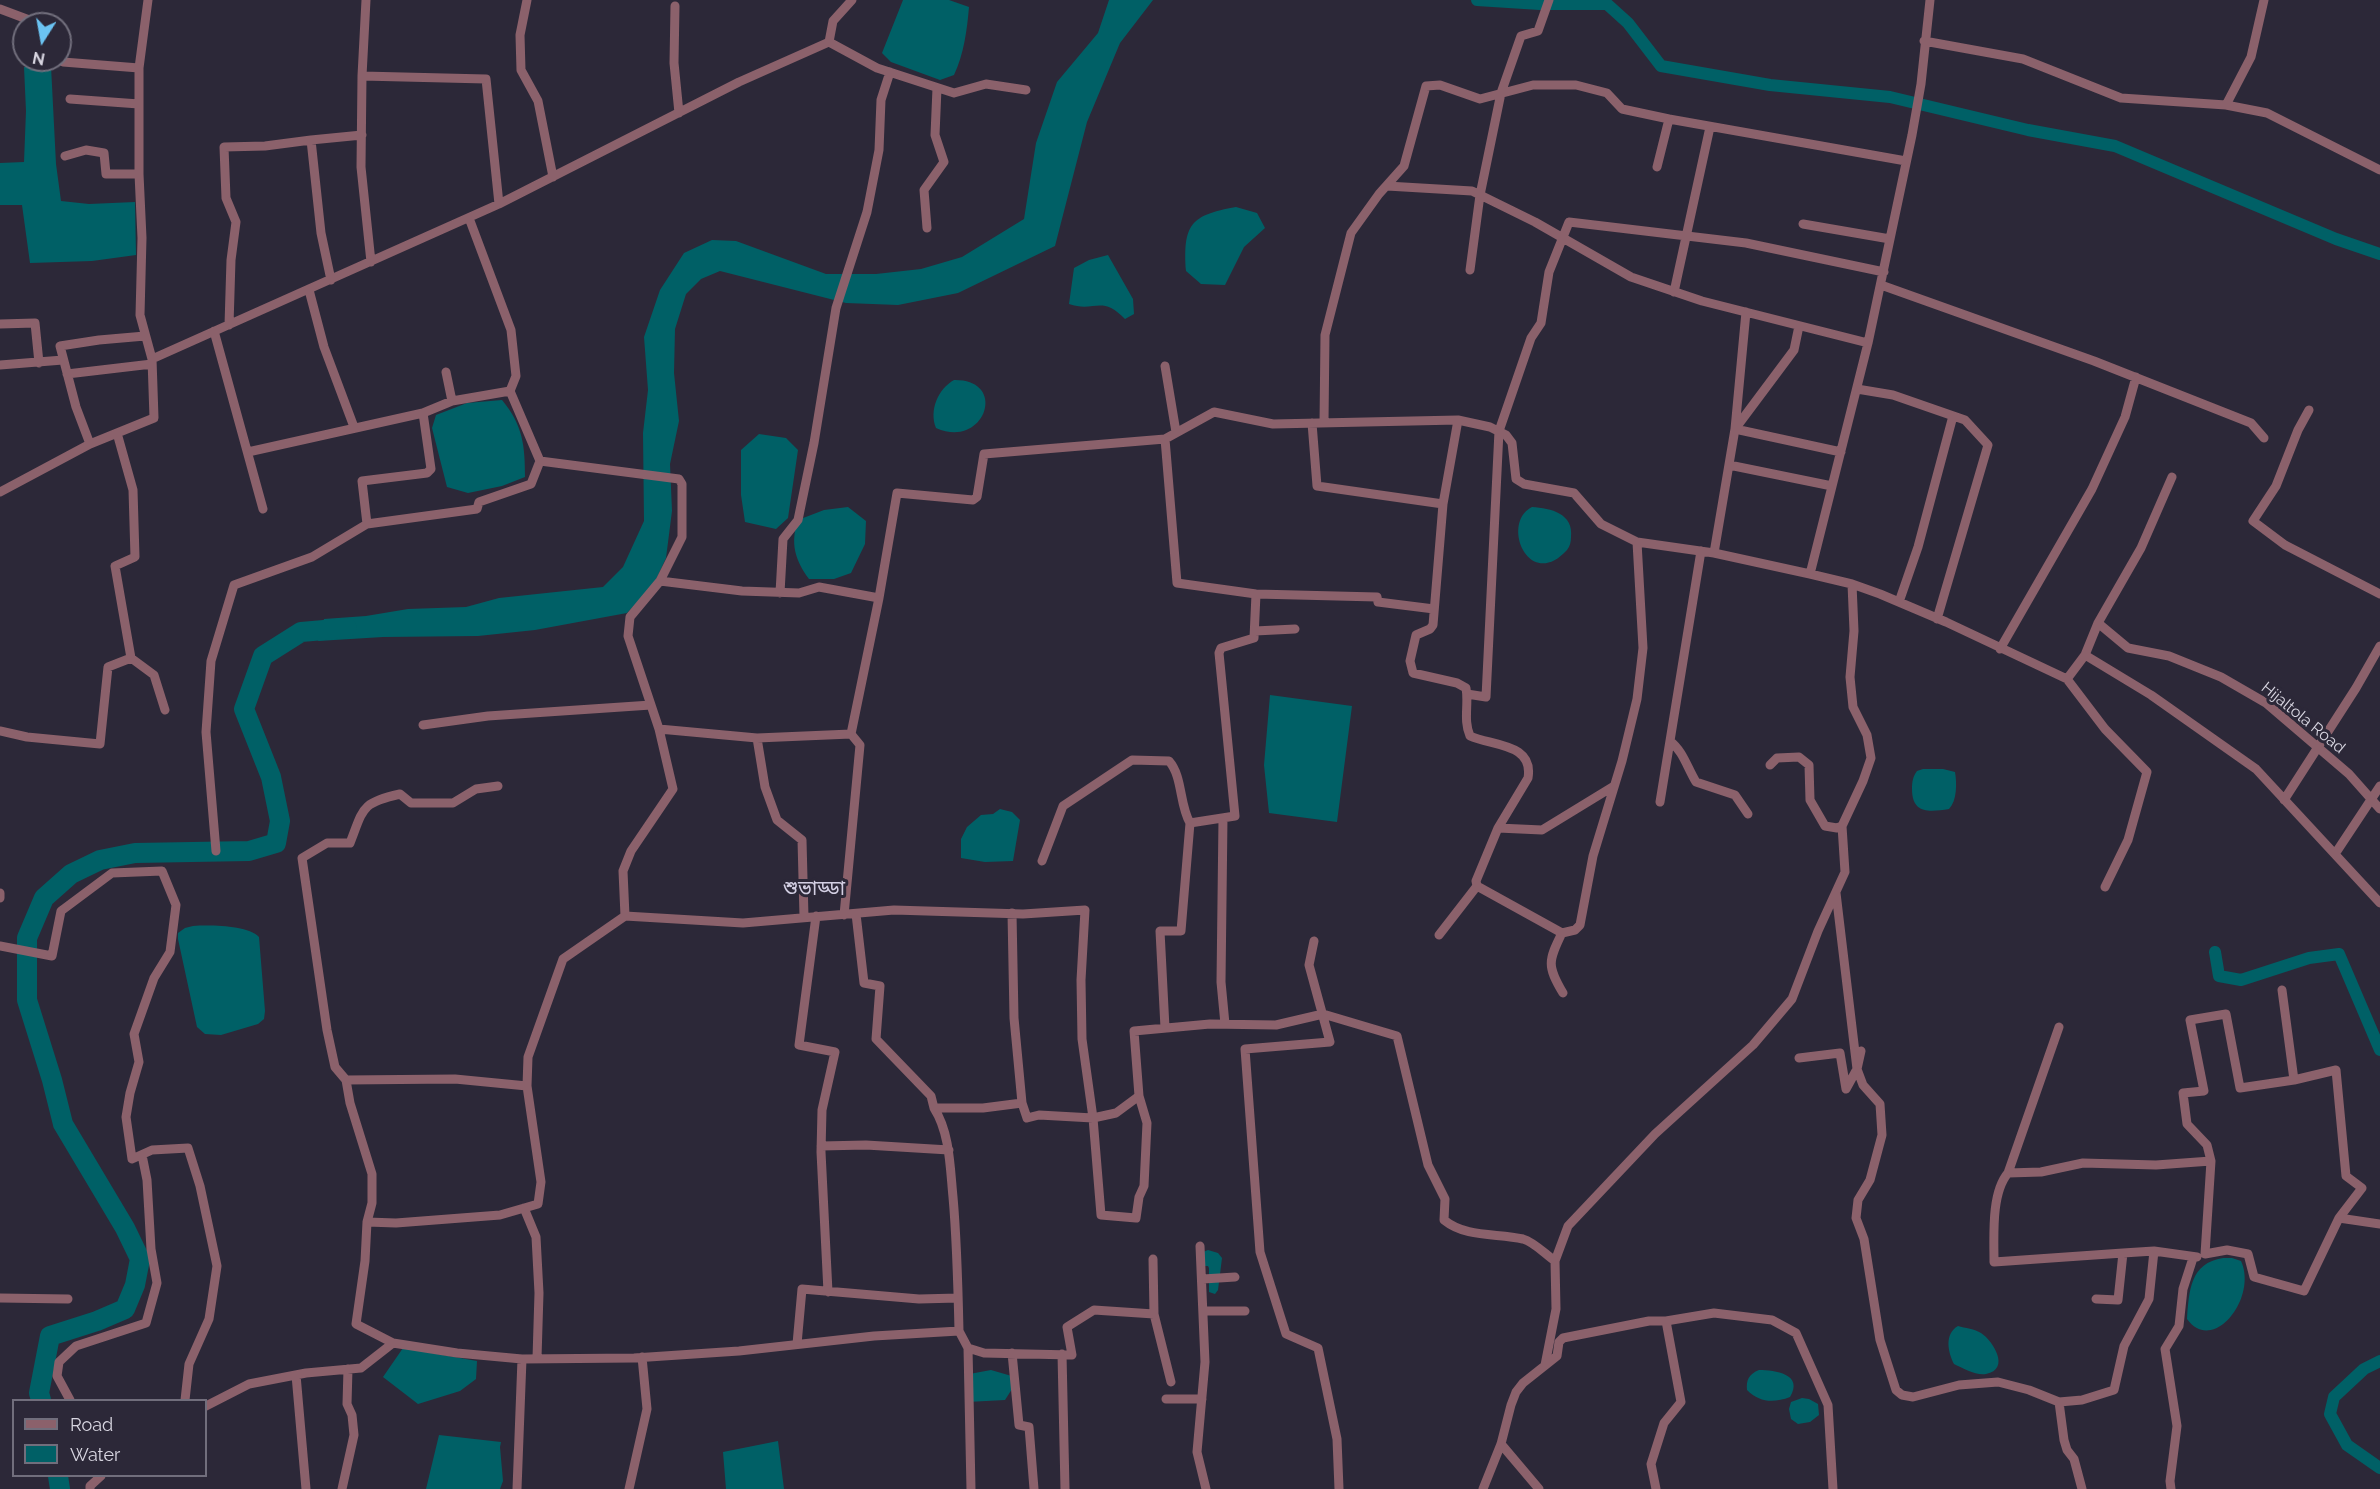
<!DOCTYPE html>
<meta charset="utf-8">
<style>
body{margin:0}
#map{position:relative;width:2380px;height:1489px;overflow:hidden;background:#2c2838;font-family:Raleway,sans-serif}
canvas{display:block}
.legend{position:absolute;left:12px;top:1399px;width:195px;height:78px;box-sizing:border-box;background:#2c2838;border:2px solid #716e7c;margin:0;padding:8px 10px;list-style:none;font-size:18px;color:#d8d6e1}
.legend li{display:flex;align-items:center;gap:12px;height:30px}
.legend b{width:30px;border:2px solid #716e7c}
.north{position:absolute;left:12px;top:12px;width:60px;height:60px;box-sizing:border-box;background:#2c2838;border:2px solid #716e7c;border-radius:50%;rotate:191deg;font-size:16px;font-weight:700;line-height:24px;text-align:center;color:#d8d6e1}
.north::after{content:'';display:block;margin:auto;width:21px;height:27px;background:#6bc3f2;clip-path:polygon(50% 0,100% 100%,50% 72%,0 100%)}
</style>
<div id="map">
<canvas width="2380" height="1489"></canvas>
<ul class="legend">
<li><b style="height:8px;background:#8b616b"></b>Road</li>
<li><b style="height:16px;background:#006066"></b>Water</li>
</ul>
<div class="north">N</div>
</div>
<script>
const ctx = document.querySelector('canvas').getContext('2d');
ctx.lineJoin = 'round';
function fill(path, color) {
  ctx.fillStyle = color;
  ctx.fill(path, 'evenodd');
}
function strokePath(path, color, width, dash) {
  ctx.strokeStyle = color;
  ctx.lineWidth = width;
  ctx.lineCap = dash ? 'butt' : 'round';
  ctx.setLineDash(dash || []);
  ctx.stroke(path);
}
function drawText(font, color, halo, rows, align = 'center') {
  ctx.font = font + ' Raleway,"Noto Sans Bengali",sans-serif';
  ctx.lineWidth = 6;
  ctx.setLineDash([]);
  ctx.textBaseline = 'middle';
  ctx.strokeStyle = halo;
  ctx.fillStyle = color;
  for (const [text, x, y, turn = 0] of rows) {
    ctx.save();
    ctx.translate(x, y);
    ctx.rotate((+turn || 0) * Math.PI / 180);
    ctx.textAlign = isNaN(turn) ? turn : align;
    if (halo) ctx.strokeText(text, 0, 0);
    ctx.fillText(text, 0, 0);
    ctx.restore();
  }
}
const water = new Path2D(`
 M903,0H949L969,7C967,30 964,54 954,75L940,80L891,62L882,53Z
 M1109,0H1153L1120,43L1087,122L1055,246L958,293L898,305L846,303L720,271L701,279L686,294L675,329L674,373L679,421L670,464L672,511L666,558L653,586L627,613L535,630L478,636L383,637L318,641L324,619L366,616L408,609L466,607L499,598L603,587L623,567L644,521L643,433L648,390L644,337L660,290L684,253L712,240L736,241L826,274H876L921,269L962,257L1024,219L1036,143L1057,82L1098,33Z
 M51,66L56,164L61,201L89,204L135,202L136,255L92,261L30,263L22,205H0V163L24,162L26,111L24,67Z
 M1236,207L1257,213L1265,228L1244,247L1225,285L1201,284L1186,271C1183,225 1190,215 1236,207Z
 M1108,255L1133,299L1134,314L1125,319C1101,294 1095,313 1069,304L1074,268L1089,260Z
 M954,380C1009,379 985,450 936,428C929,410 938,389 954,380Z
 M502,400C523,425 525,446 525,477L502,486L468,493L447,487L432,428L436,415L467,403Z
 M759,434L786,438L798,450L788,518L776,529L745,522L741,495V450Z
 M848,507L866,521L865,544L851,573L834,579H809C795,560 790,543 798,520L824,510Z
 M1532,507C1551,508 1574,514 1571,537C1571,542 1570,546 1567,550C1529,592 1500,523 1532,507Z
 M1270,695L1352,706L1337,822L1269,813L1264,765Z
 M1923,769H1943L1955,772C1957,783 1957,801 1949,809C1929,812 1912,814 1912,789C1912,782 1913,776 1917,771Z
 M1000,809L1012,812L1020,820L1013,861L985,862L961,858V839L967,827L981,815L993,814Z
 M193,926C210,925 248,925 259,937L265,1011L264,1019L258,1024L221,1035L205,1034L197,1027L178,939V933L185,928Z
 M1208,1250L1218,1253L1222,1258L1218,1290L1215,1294L1209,1292V1268L1208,1266H1202L1203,1252Z
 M2223,1258H2232L2241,1261C2258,1298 2213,1355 2187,1319C2189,1291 2190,1263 2223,1258Z
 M1958,1326C1965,1328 1975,1329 1981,1333C1993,1341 2011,1369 1986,1374C1977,1376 1962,1368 1954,1364C1948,1352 1944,1334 1958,1326Z
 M403,1348L477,1361L476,1379L460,1391L418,1404L383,1377Z
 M991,1370L1015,1377L1012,1389L1005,1400L967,1402L964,1375Z
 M1759,1370C1775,1370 1804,1374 1790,1397C1774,1403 1760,1403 1747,1390C1746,1380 1749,1374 1759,1370Z
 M1802,1398L1809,1399L1818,1404L1819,1415L1810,1422L1798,1424L1791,1419L1789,1409L1791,1402Z
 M439,1435L501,1442L500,1447L503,1481L500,1489H426Z
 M778,1441L784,1489H726L723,1452Z`);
const canal = new Path2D(`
 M1477,0L1540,4H1607L1628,23L1661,66L1770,85L1890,97L2028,130L2115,146L2336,239L2380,254
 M2215,952L2219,976L2241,980L2309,958L2339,954L2380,1050
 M2380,1361L2364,1369L2334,1397L2330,1414L2347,1445L2380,1468`);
const river = new Path2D(`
 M41,1400L39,1393L50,1336L97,1321L125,1309L135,1285L140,1259L125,1228L63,1124L52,1080L27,1000V938L44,898L71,874L100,860L135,853L249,851L276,843L280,821L271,777L244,709L263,656L301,632L347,628
 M58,1476L60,1489`);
const street = new Path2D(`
 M148,0L139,68V174L142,238L140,315L152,359
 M366,0L362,76L486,79L499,204
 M527,0L520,35L521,70L538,101L553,177
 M675,6L674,63L679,113
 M0,9L40,24
 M1924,41L2023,59L2121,98L2226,105L2267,113L2380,170
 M829,42L877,68L954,93L986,84L1026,90
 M60,57L63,62L139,68
 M362,76L361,167L371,262
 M70,99L139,104
 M2226,105L2251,57L2264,0
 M65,156L86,150L104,153L106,174H139
 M1657,167L1669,119L1906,161
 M1387,186L1472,191L1535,222L1631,277L1702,301L1868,343
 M1803,224L1890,239
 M927,228L924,190L944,162L935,135L937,88
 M1470,270L1480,195L1501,93L1521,36L1538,31L1549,0
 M331,280L321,233L311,140L362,135
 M1881,285L2094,361L2251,423L2264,438
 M309,290L324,347L354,427
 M1674,292L1710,127
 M1746,312L1735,429L1841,452
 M0,324L35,323L39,363
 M229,325L231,260L236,222L226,198L224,147L265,146L311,140
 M214,331L263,509
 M0,365L63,360
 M1165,366L1176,432
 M446,372L452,401
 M67,374L152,364
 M1857,389L1893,395L1965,420L1988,445L1937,619
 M2309,410L2298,430L2276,486L2253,521L2285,545L2380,594
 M1312,423L1317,486L1443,504
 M1324,423L1325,335L1351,233L1379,194L1404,166L1426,86L1440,85L1480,99L1533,85H1576L1607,93L1622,109L1669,119
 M1165,439L1177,583L1256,594L1377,597L1378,602L1434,609
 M90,444L76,407L60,346L99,340L145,336
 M248,452L423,413
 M1729,465L1832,486
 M0,492L90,444L154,418L152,359L499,204L739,82L829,42L833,21L852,0
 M367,524L362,481L427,473L431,469L423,413L452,401L510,391
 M1714,553L1735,429L1794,350L1799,326
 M1810,574L1852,584L1880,594L1946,622L2067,679L2085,655L2098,623L2141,548L2172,477
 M660,581L742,591L799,593L819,587L879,598
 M780,593L783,539L798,520L814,443L836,308L867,212L879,150L881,100L890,72
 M1899,602L1918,547L1953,416
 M2098,623L2128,648L2169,656L2221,677L2266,703L2349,774L2380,809
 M1255,631L1295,629
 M2000,649L2092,489L2125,417L2136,377
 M2085,655L2151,695L2256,769L2380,903
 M131,658L154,675L165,710
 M2067,679L2105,729L2147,772L2128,840L2105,887
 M1467,694L1486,697L1499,431L1531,338L1541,323L1549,272L1569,222L1746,243L1884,272
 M423,725L488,716L651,705
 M659,729L757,738L851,734L879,598L897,493L973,500L977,497L984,454L1165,439L1214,412L1273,424L1458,420L1490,427L1506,435L1512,443L1516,479L1524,484L1574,493L1601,524L1637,542L1714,553L1810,574L1868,343L1912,135L1921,84L1930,0
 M0,731L27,737L100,744L108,667L131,658L115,566L135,557L133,490L117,433
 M757,738L765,787L777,820L802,840L804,917
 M1670,741C1683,751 1687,767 1696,782L1735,795L1748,814
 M1770,765L1777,758L1799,757L1809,765L1810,800L1825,826L1837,828L1842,826L1863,781L1871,758L1867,735L1853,707L1850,677L1854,631L1852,584
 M2284,800L2356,688L2380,646
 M1660,802L1701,551
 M1223,818L1221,982L1225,1024
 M1498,828L1542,830L1614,786
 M216,851L206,732L211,661L234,585L312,557L367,524L477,509L479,502L531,484L540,461L510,391L516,376L511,330L469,218
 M2335,854L2380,786
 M1042,861L1063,806L1132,760L1169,761C1183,777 1179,804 1190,823
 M1477,886L1562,933
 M0,893V898
 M1012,913L1014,1018L1022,1103
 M856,914L864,983L880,986L876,1039L931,1096L934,1108
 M844,915L860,745L851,734
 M816,916L799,1045L835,1052L822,1110L821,1152L828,1292
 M1439,935L1477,886L1476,881L1498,828L1528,778C1534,743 1492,746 1470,736C1463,720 1469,704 1466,688L1457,683L1413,673L1410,661L1416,635L1430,629L1433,625L1443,504L1458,420
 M1314,941L1309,965L1330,1042L1245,1049L1260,1252L1286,1334L1318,1348L1337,1439L1339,1489
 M0,946L52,956L61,911L112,873L162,871L176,905L170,952L154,978L134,1034L139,1062L130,1093L126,1117L132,1159L152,1150L188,1148L200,1186L217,1266L209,1319L189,1364L185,1400
 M2282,990L2294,1080
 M1563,993C1547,966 1548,961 1562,933L1575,930L1580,925L1593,856L1622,761L1637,699L1643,648L1637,542
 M1165,1028L1160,931H1181L1190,823L1235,816L1219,653L1221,648L1254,638L1256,594
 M1861,1051L1857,1069L1863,1085L1880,1104L1882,1135L1870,1180L1858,1200L1856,1218L1864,1239L1880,1340L1896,1390L1902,1395L1913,1397L1959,1385L1998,1382L2029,1390L2059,1402L2082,1400L2114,1390L2124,1346L2149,1299L2154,1251
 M1799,1058L1840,1053L1846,1089L1857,1069L1836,893
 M346,1080L455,1079L527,1086
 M1139,1096L1147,1123L1144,1186L1139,1197L1136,1218L1101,1215L1093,1118L1116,1113L1139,1096L1134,1031L1210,1024L1276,1025L1323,1014L1397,1036L1428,1165L1445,1199L1444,1220C1466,1238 1497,1233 1523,1239C1534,1242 1545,1254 1555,1261
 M821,1146L866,1145L949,1150
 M2008,1173L2059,1027
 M524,1208L536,1237L539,1293L537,1358
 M2339,1218L2304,1291L2254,1277L2248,1254L2227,1250L2205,1254L2211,1161L2207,1145L2187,1124L2183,1093L2204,1091L2190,1020L2226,1014L2240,1088L2294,1080L2336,1070L2346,1176L2362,1188L2339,1218L2380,1224
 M367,1222L372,1203V1174L350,1103L346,1080L335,1067L327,1030L302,858L327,843H350C364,807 361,803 400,794L411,803H453L476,789L498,786
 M1200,1246L1205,1362L1197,1452L1206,1489
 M2123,1253L1994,1262C1994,1236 1991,1193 2008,1173L2041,1172L2083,1163L2156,1165L2211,1161
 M1153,1259L1154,1314L1171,1382
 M1203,1279L1235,1277
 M0,1298L68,1299
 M2096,1299L2118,1300L2123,1253L2154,1251L2197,1257
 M1204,1311H1245
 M959,1331L968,1348L984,1353L1072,1355L1067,1327L1094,1310L1154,1314
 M393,1343L356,1324L365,1261L367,1222L396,1223L500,1215L538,1204L541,1182L527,1086L528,1057L563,959L625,916L623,871L631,851L673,789L659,729L628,636L630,617L660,581L682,537V484L679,479L540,461
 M797,1344L802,1289L919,1299L958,1298
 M968,1348L971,1489
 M1012,1353L1019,1425L1029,1427L1034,1489
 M1062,1354L1065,1489
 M1545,1365L1556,1309L1555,1261L1568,1226L1655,1134L1753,1045L1792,999L1818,931L1845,872L1842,826
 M296,1375L306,1489
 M1166,1399H1202
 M70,1400L57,1376L59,1362L76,1346L146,1323L157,1283L151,1249L147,1180L142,1155
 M2059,1402L2064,1440L2067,1450L2074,1459L2082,1489
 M206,1406L249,1384L306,1373L361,1368L393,1343L457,1353L522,1359L634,1358L739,1351L874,1336L959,1331C958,1286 957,1242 953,1197C950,1167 950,1133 934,1108H983L1022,1103L1027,1118L1039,1115L1093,1118L1082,1039L1081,980L1085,910L1023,914L894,910L743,923L625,916
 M1501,1444L1539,1489
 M90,1489V1486L101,1476
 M342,1489L354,1435L352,1415L347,1404L348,1369
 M517,1489L522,1359
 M629,1489L647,1409L642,1357
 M1483,1489L1501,1444L1511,1405L1516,1392L1523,1383L1557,1356L1559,1342L1563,1338L1649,1321H1666L1714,1313L1772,1320L1796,1333L1828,1405L1833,1489
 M1656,1489L1651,1464L1664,1423L1681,1402L1666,1321
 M2171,1489L2170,1481L2177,1426L2165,1349L2179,1326L2183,1289L2193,1258`);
const streetNames = [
 ["Hijaltola Road",2303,718,39]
];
const quarterNames = [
 ["শুভাড্ডা",814,889]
];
fill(water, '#006066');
strokePath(canal, '#006066', 12);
strokePath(river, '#006066', 20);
strokePath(street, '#8b616b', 9);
drawText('16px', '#d8d6e1', '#2c2838', streetNames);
drawText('20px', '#d3cfe3', '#2c2838', quarterNames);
</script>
